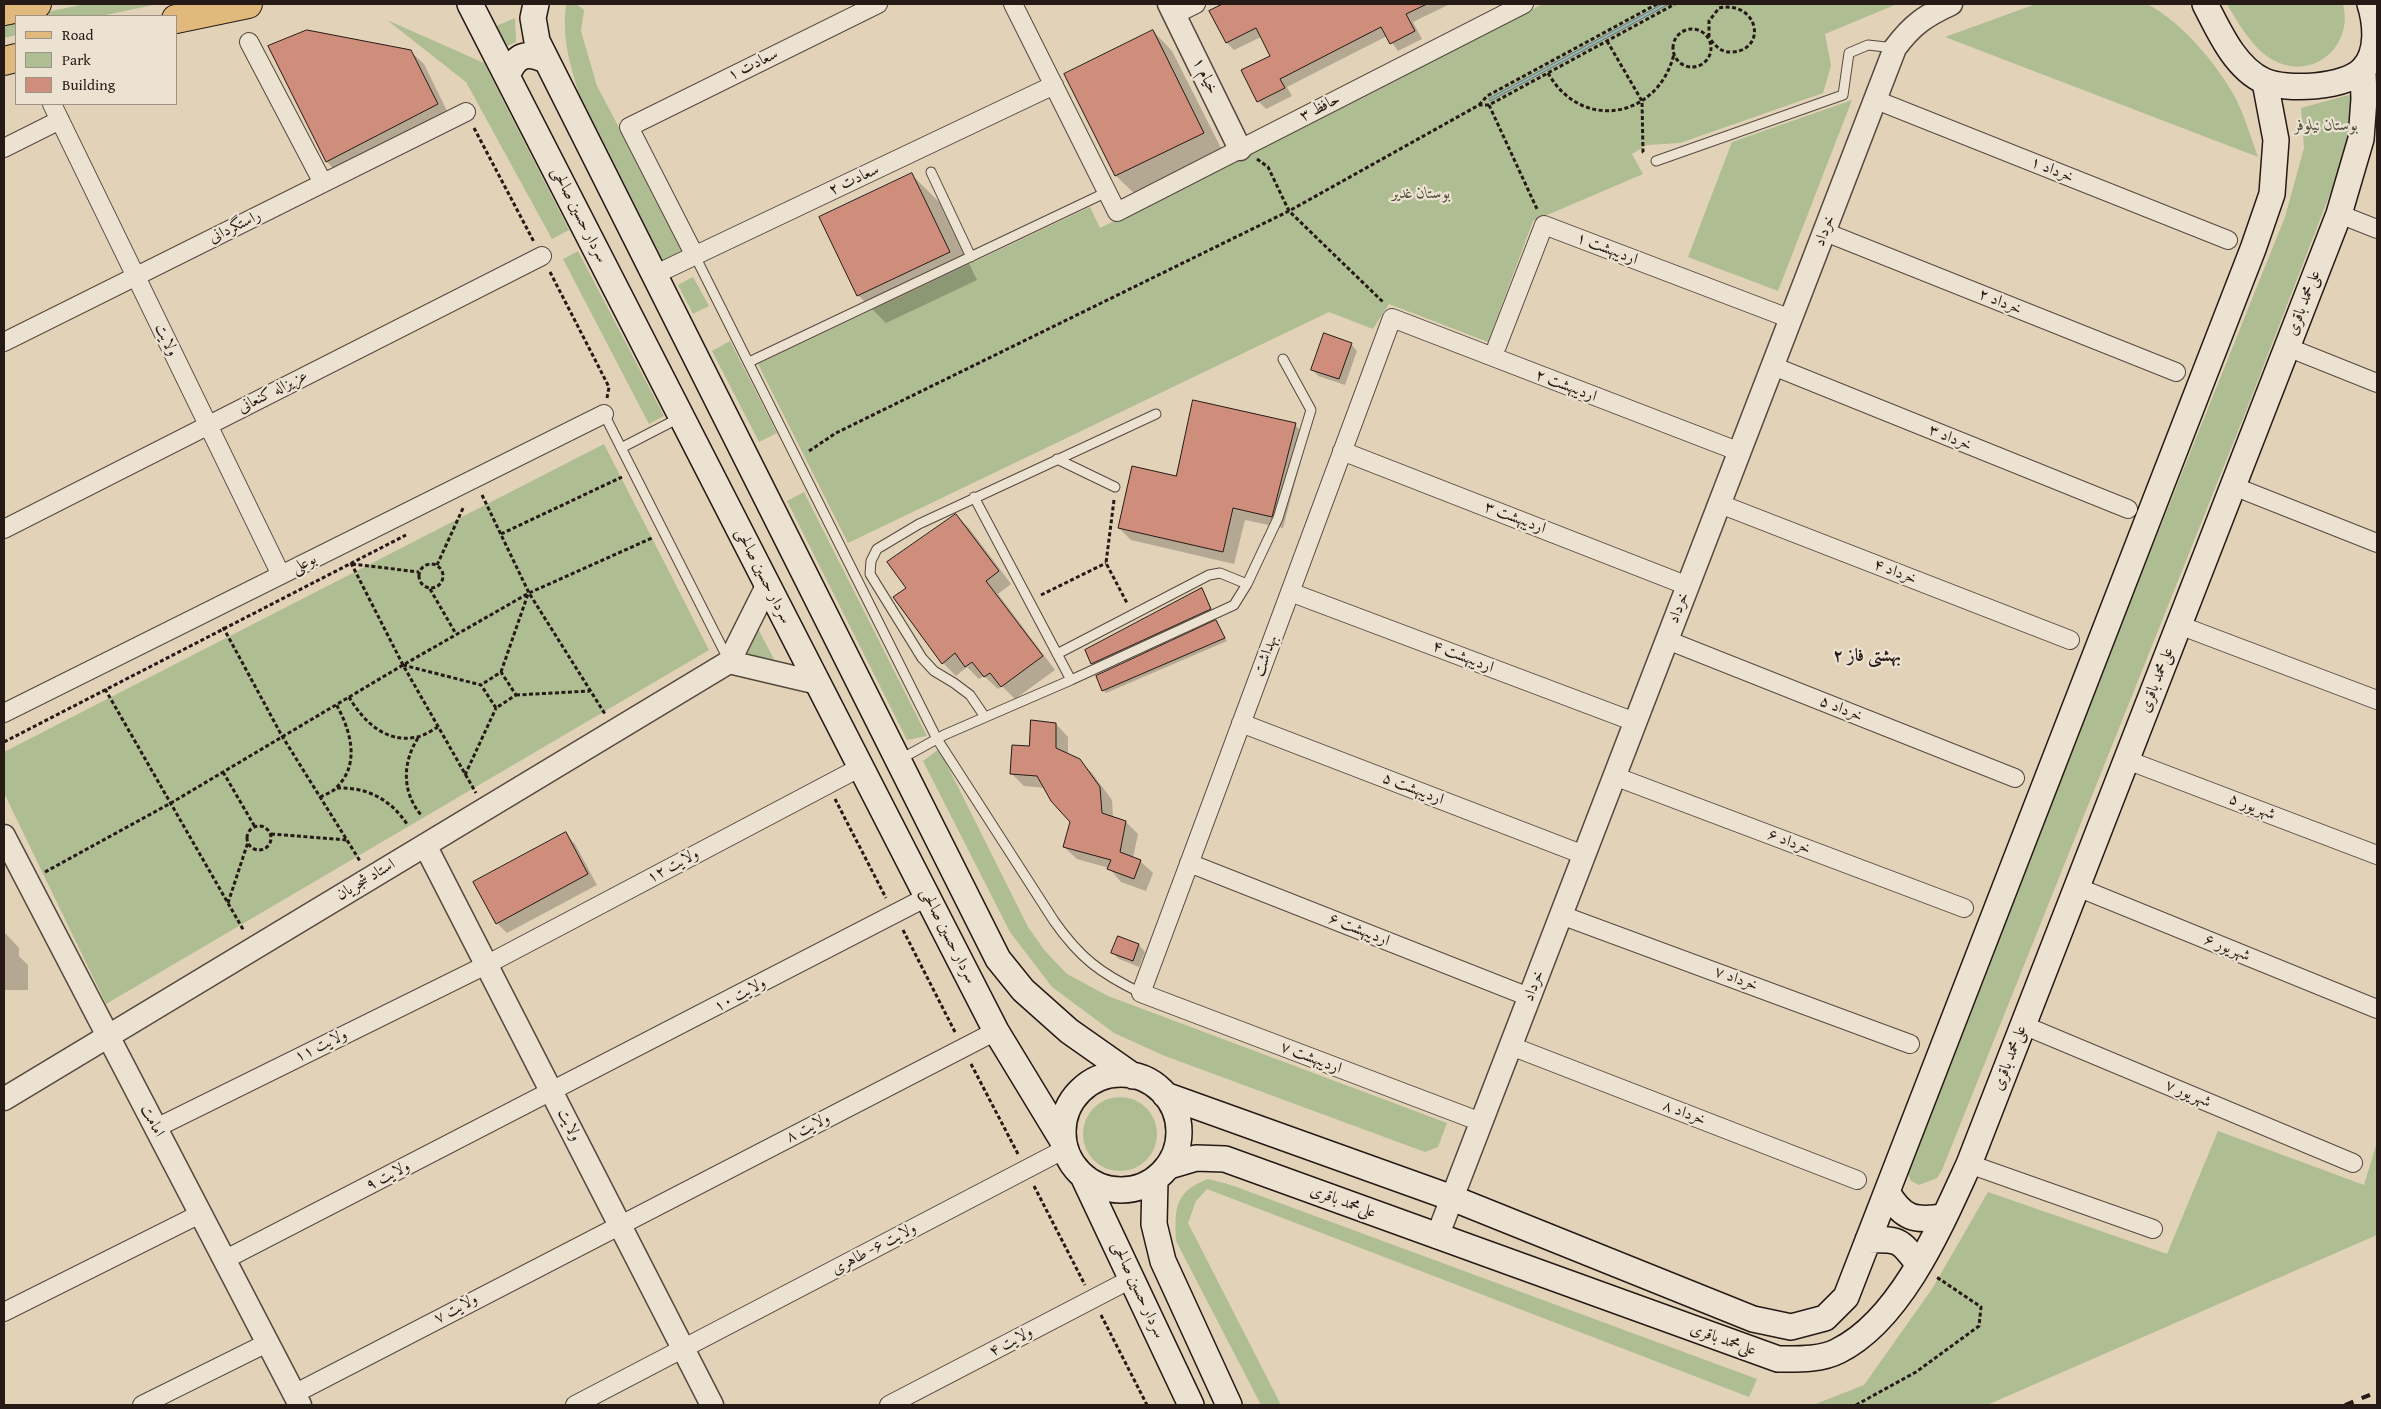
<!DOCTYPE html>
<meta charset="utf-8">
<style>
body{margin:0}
#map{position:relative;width:2381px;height:1409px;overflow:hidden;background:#e2d2b8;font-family:"Gentium Book Plus",serif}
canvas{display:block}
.frame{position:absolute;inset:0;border:5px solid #261a16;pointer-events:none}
.legend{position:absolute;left:15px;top:15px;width:162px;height:90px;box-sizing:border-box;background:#ece2d1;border:1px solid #9d9286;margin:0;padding:6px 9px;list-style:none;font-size:15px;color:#261a16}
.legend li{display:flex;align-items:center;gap:10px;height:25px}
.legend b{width:25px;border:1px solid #9d9286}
</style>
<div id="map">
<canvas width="2381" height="1409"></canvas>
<div class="frame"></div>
<ul class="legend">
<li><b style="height:6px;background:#e1b97c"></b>Road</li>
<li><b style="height:14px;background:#afbd92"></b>Park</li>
<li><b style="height:14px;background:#cf8d7b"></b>Building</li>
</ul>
</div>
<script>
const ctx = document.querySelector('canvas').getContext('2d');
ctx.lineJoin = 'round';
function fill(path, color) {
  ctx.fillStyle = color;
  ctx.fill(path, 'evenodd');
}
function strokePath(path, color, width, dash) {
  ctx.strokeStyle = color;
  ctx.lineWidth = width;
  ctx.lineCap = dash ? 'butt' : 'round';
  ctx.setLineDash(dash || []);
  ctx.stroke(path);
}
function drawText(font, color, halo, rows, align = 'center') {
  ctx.font = font + ' "Gentium Book Plus",Amiri,serif';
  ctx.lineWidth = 4.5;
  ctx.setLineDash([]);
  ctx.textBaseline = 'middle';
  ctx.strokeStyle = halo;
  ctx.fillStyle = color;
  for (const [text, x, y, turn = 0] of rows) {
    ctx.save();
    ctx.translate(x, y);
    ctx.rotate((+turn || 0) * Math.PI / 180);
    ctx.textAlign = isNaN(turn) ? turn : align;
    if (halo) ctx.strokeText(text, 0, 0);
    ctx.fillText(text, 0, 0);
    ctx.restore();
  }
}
const green = new Path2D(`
 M85,4H158L101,16H28Z
 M566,4H576L584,10L581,31L597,86L685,252L664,262L579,94C569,61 562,38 566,4Z
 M1543,4H1897L1825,34L1831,66L1823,93L1680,143L1647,145L1632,154L1643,174L1533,221L1488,342L1389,304L1373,329L1329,312L848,543L758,364L1090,207L1100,228Z
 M2036,4H2147C2182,22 2217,64 2236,99C2245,117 2251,138 2258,157L1945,37Z
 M2227,4H2343C2354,46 2313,82 2273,60C2253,49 2238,23 2227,4Z
 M515,18L516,42L503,48L494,27Z
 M16,19V35L4,38V22Z
 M387,20L484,63L569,230L552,239L466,82Z
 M2352,94L2348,147L2250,401L1942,1170L1937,1178L1919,1185L1911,1181L1904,1164L2285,217L2304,148L2301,108Z
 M1852,100L1778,291L1688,257L1732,142Z
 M578,251L664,416L649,424L563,259Z
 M693,277L709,306L693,314L678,285Z
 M730,341L777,433L759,442L712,351Z
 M604,444L709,650L106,1004L4,793V752Z
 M804,492L927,736L907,740L787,501Z
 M757,627L774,659L742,656Z
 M939,749L1028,927L1045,951L1067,974L1108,996L1447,1123L1438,1147L1425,1152L1165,1056L1114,1033L1052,987L1010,932L923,761Z
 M1083 1134a37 37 0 1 1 74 0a37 37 0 1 1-74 0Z
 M2218,1131L2364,1185L2377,1142V1235L1987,1405H1813L1864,1385L1932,1289L1988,1192L2167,1254Z
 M1208,1179L1231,1185L1757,1379L1749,1397L1207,1189L1196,1201L1188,1223L1281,1405H1261L1176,1241C1175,1208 1174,1192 1208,1179Z`);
const water = new Path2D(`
 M1663,4H1669L1490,101L1489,99Z`);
const shadow = new Path2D(`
 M1226,4H1450L1413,22L1422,39L1398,51L1387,36L1287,87L1292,96L1266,109L1258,101L1243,71L1272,56L1261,37L1234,50L1227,43L1211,11Z
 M1153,31L1172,51L1223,152L1136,195L1116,176L1066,74Z
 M270,47L410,51L424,64L450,117L340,175L327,162Z
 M912,175L940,203L977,280L886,323L858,295Z
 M1351,344L1357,351L1345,385L1318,376L1312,369Z
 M1295,425L1307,437L1283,528L1245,520L1234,564L1131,540L1119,528L1177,478Z
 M956,515L969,528L1011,584L998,594L1055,670L1015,699L1002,686L998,689L984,676L979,679L967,667L956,676L943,663L908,588Z
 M1202,590L1213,612L1095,666L1092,663Z
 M1216,621L1227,641L1106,693L1103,690L1097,676Z
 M1056,724L1068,737V755L1079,760L1092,773L1112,800L1113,818L1126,822L1138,834L1133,858L1140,861L1153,873L1146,891L1121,882L1109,868L1077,859L1064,847L1071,822L1045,788L1024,786L1012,774L1030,747Z
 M565,834L575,844L597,885L507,933L497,923Z
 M6,934L19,948V956L28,965V990H4V935Z
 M1139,945L1145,952L1139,967L1119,959L1113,953Z`);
const building = new Path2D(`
 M1223,4H1427L1406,14L1415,31L1390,44L1381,27L1280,79L1285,88L1257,102L1241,70L1270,56L1256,28L1226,43L1209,11Z
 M307,30L411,50L438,104L326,162L268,46Z
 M1153,30L1204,133L1115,176L1064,74Z
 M912,173L950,252L857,296L819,217Z
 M1324,333L1352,343L1339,379L1311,370Z
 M1193,400L1296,423L1272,517L1233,508L1223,552L1118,528L1132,466L1176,476Z
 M956,514L999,571L986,581L1043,656L1001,687L990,673L984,677L972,662L965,667L955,653L942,664L893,597L906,588L887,562Z
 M1202,588L1211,609L1091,664L1085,650Z
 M1216,620L1225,638L1102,691L1096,676Z
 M1031,720L1056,723V748L1080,759L1100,787L1102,813L1126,821L1120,852L1141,860L1134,879L1107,869L1111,860L1063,847L1070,822L1051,801L1037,776L1010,774L1012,745L1029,746Z
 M566,832L588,874L496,924L473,882Z
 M1118,936L1139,944L1133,961L1111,953Z`);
const path = new Path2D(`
 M1673 48a19 19 0 1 1 38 0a19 19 0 1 1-38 0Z
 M1709,37V21L1719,8C1758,0 1768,49 1733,52C1723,53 1717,48 1711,40
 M1607,41L1642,101L1643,152L1645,153
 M1548,73C1581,132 1658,119 1674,54
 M1479,105L1487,96L1657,4
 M1489,105L1537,209
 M474,128L534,242
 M1257,159L1268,167L1289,211L1383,302
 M550,272L609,387L607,398
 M809,451L836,433L1289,211L1479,105H1489L1675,4
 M482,495L529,593L605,714
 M1114,500L1106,563L1127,603
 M501,534L622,477
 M351,563L403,665L476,793
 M419 576a12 12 0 1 1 24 0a12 12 0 1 1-24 0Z
 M352,564L419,572
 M437,565L464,506
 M430,589L456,634
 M1041,595L1106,563
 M223,627L282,736L360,861
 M403,665L481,685L496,708L516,695L501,672L481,685
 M501,672L528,594
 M105,689L244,931
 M516,695L590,691
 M349,697C363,721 386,744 417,737C424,736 432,730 438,727
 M418,738C402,763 402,792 421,815
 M4,742L406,535
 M223,772L255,827
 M465,775L496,708
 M337,788C367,787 390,799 407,824
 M320,797C326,794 333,792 337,787C361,763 350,729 336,704
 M835,799L886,898
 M247 838a12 12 0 1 1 24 0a12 12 0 1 1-24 0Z
 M271,834L347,840
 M45,872L171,803L403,665L529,593L652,538
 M228,903L248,842
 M903,930L956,1034
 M971,1064L1018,1154
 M1034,1186L1085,1285
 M1101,1315L1147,1405
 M1856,1405L1916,1372L1979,1326L1981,1307L1935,1276`);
const service = new Path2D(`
 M1656,161L1843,95L1849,53L1868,45L1895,48
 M931,172L971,257
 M695,256L937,739L1054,921C1080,958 1100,973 1141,993
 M749,362L1107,192
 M604,414L728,659
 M621,448L681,417
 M1057,459L1115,487
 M974,497L1071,680
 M1057,654L1209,575L1220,573L1247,584
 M985,717L970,695L954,683L934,671L922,658L870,574L871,561L877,549L919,524L1156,414
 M899,760L944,735L1071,680L1234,605L1247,584L1278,518L1311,410L1283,359`);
const minor = new Path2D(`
 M1013,4L1117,212L1524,4
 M1174,15L1196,4
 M249,42L323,183
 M1876,100L2228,240
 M52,104L281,575
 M4,148L60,120
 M2339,214L2377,229
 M1825,232L2176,372
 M695,256L629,127L878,4
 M654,275L1054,85
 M4,342L466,112
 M1497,346L1544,225L1791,319
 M2287,347L2377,383
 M1773,366L2128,509
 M1342,451L1688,586
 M2233,486L2377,543
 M1720,504L2070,640
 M4,529L542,256
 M1290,592L1635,722
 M2179,625L2377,700
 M1667,640L2015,778
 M4,713L604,414
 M1241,723L1584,855
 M2127,760L2377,855
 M1614,776L1964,908
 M1189,863L1529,997
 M2077,887L2377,1009
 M1561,915L1910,1044
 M2023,1025L2353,1163
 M1511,1046L1857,1180
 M1481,1122L1141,993L1392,318L1740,452
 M156,1128L486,965L861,767
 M1969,1164L2153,1229
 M224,1260L927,897
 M4,1312L200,1214
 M294,1394L996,1031
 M142,1405L267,1343
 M575,1405L1065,1149
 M889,1405L1133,1278`);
const tertiary = new Path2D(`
 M1169,4L1240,149
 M729,662L818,683
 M729,662L768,584
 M4,836L300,1405
 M425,845L712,1405
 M4,1099L729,662
 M1437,1237L1895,48C1912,25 1925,16 1951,4`);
const secondary = new Path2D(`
 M470,4L996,1031L1064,1143
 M536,4L533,18L537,41L998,959L1023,990L1069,1031L1133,1076
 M2205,4C2219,31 2235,68 2264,81C2286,91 2346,88 2363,69C2379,53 2376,23 2370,4
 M507,76C516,54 527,51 547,61
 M1063 1132a58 58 0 1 1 116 0a58 58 0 1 1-116 0Z
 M1165,1095L1452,1198L1753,1319L1791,1327L1825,1318L1846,1297L2253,249L2272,194L2276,140L2265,82
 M1169,1166L1196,1158L1225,1159L1778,1359C1797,1359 1821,1360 1838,1351C1901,1320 1941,1225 1969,1164L2339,214L2361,139L2364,99L2363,70
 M1083,1176L1191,1405
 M1155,1180L1154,1224L1163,1261L1229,1405
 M1887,1192C1903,1219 1914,1221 1944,1217
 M1868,1240C1898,1239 1900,1239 1918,1264`);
const primary = new Path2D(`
 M4,11L37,4
 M176,19L248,4
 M4,61L16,58`);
const rail = new Path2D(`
 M2345,1405L2377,1392`);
const streetNames = [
 ["سعادت ۱",753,65,-26],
 ["خیام ۱",1205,76,64],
 ["حافظ ۳",1320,108,-27],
 ["خرداد ۱",2052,170,22],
 ["سعادت ۲",854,180,-25],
 ["سردار حسین صالحی",579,215,63],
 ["راستگردانی",235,227,-26],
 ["خرداد",1825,231,-69],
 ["اردیبهشت ۱",1607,249,21],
 ["خرداد ۲",2000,302,22],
 ["علی‌محمد باقری",2304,303,-69],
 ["ولایت",166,340,64],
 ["اردیبهشت ۲",1566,386,21],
 ["عزیزاله کنعانی",273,392,-27],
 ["خرداد ۳",1950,438,22],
 ["اردیبهشت ۳",1515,518,21],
 ["بوعلی",304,564,-27],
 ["خرداد ۴",1895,572,21],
 ["سردار حسین صالحی",763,576,63],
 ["خرداد",1679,608,-69],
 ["بهداشت",1266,656,-70],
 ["اردیبهشت ۴",1463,657,21],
 ["علی‌محمد باقری",2157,680,-69],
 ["خرداد ۵",1841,709,22],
 ["اردیبهشت ۵",1413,789,21],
 ["شهریور ۵",2252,807,21],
 ["خرداد ۶",1789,842,21],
 ["ولایت ۱۲",673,866,-28],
 ["استاد شجریان",366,880,-31],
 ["اردیبهشت ۶",1359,930,22],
 ["سردار حسین صالحی",948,936,63],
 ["شهریور ۶",2227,948,22],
 ["خرداد ۷",1736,979,20],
 ["خرداد",1534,986,-69],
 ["ولایت ۱۰",740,995,-28],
 ["ولایت ۱۱",321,1046,-26],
 ["اردیبهشت ۷",1311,1058,21],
 ["علی‌محمد باقری",2010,1058,-69],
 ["شهریور ۷",2188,1094,23],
 ["خرداد ۸",1684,1113,21],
 ["امامت",152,1121,62],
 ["ولایت",569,1125,63],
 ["ولایت ۸",808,1128,-27],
 ["ولایت ۹",388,1176,-27],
 ["علی‌محمد باقری",1343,1202,20],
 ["ولایت ۶- طاهری",874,1249,-28],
 ["سردار حسین صالحی",1138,1290,65],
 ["ولایت ۷",456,1309,-28],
 ["علی‌محمد باقری",1723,1340,19],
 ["ولایت ۴",1011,1342,-28]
];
const parkNames = [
 ["بوستان نیلوفر",2326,126],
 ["بوستان غدیر",1421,194]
];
const neighbourhoodNames = [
 ["بهشتی فاز ۲",1867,656]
];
fill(green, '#afbd92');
fill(water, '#96b6b6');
strokePath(water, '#697876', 1);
fill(shadow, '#0003');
fill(building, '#cf8d7b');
strokePath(building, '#261a16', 1);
strokePath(service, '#55483e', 11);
strokePath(minor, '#55483e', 20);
strokePath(tertiary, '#55483e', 25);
strokePath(secondary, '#261a16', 28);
strokePath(primary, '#261a16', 30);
strokePath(path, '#261a16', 3, [4, 2.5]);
strokePath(service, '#ece2d1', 9);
strokePath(minor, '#ece2d1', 18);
strokePath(tertiary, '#ece2d1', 22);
strokePath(secondary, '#ece2d1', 25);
strokePath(primary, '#e1b97c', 28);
strokePath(rail, '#261a16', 4, [9, 9]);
drawText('16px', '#261a16', '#ece2d1', streetNames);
drawText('italic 16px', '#4f4b3b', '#ece2d1', parkNames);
drawText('bold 18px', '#261a16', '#ece2d1', neighbourhoodNames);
</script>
